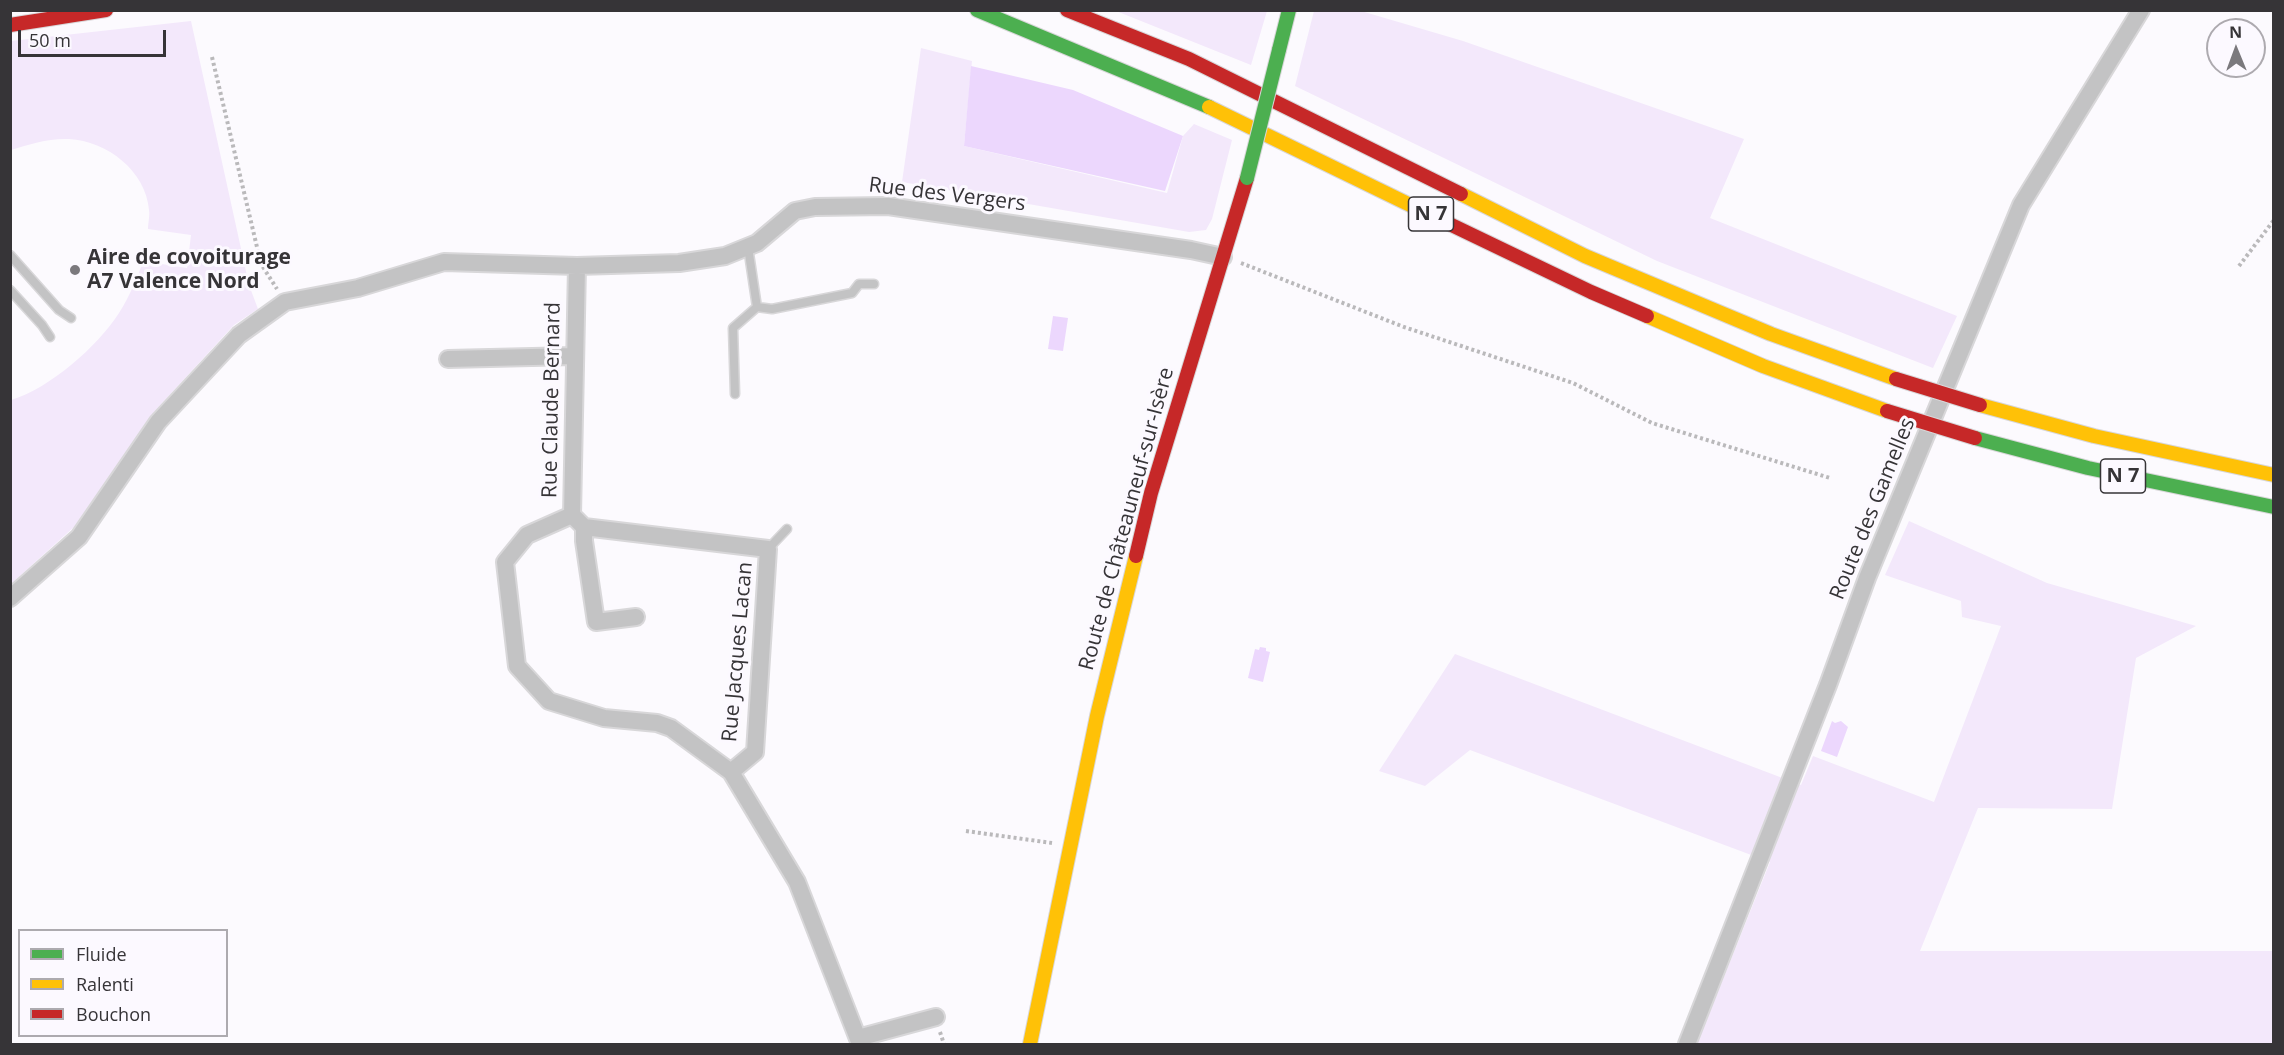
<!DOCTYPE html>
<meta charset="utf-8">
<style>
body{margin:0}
#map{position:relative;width:2284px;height:1055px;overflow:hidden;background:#fcfafe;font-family:"Open Sans",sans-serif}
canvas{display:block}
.frame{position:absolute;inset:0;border:12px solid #363437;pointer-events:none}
.legend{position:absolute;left:18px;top:929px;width:210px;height:108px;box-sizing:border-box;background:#fcf9ff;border:2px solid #adaaaf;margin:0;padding:8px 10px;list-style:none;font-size:18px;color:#363437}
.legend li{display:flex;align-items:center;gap:12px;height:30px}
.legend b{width:30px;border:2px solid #adaaaf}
.north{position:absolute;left:2206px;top:18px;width:60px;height:60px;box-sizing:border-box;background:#fcf9ff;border:2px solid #adaaaf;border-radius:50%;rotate:359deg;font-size:16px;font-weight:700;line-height:24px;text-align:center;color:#363437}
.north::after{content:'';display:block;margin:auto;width:21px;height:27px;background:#7b797d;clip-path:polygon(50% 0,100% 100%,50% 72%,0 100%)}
.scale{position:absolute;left:18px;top:30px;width:148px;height:27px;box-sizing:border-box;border:3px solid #363437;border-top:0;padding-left:8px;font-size:18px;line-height:21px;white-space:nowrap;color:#363437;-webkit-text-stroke:4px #fcf9ff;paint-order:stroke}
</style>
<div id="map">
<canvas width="2284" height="1055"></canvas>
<div class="frame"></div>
<ul class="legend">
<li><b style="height:8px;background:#4caf50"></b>Fluide</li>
<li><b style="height:8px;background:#ffc107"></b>Ralenti</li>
<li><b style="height:8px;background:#c62828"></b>Bouchon</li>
</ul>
<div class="north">N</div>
<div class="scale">50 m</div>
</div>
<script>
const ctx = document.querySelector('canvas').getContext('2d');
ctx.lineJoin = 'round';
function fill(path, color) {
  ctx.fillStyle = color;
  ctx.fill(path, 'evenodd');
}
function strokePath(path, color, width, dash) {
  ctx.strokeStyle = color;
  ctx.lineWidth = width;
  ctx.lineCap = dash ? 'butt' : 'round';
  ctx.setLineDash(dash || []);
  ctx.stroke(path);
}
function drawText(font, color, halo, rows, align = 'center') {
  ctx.font = font + ' "Open Sans",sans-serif';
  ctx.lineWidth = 6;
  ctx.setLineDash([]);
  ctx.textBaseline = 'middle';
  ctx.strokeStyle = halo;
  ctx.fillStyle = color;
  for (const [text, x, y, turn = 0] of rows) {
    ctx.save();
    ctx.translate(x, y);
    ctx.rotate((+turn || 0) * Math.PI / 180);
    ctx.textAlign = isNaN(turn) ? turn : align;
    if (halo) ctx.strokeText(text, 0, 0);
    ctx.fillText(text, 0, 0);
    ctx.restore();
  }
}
const green = new Path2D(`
 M1116,11H1267L1251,65Z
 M1314,11H1361L1463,41L1744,139L1710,218L1957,316L1933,368L1657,261L1295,86Z
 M191,21L249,285L258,309L234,325L154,412L74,527L11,584V400C49,389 98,346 119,313C129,297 137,279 143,261L187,268L191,235L148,229C148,223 150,216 149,210C146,171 107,141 69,139C49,138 30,144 11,150V41Z
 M921,48L972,61L964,146L1167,193L1183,136L1194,124L1232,140L1212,219L1206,230L1189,232L902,182Z
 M1909,521L2047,583L2196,626L2136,658L2112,809L1978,808L1920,951H2273V1044H1697L1770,862L1470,750L1425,786L1379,771L1455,654L1801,785L1813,756L1934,802L2001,626L1962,617L1961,601L1885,575Z`);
const water = new Path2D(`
 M971,66L1073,90L1183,136L1165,191L964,146Z
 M1053,316L1068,318L1063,351L1048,349Z
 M1260,647L1266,648V651L1270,652L1263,682L1248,678L1255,649L1259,650Z
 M1832,721L1835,723L1841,721L1848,727L1837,757L1821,751Z`);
const path = new Path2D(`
 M212,57L261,264L277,289
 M1241,263L1404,327L1573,383L1652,423L1830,478
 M2239,266L2274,220
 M966,831L1052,843
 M940,1032L944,1044`);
const lane = new Path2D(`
 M10,255L59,310L71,318
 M10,290L42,325L50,337
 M757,307L772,309L852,293L859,284H874
 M735,394L733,328L757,307L748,247
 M768,549L787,529`);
const street = new Path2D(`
 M577,266L572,515L527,535L505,562L517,666L549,701L604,718L657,723L671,728L731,772L797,882L860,1044
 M448,359L574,356
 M572,515L584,527L768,549L755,752L731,772
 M584,527V541L596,622L636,617
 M10,598L79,537L158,422L239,335L285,302L358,288L444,262L577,266L679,263L725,256L757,243L795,211L815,207L888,206L1191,250L1223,257
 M858,1038L936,1017
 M1687,1044L1828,685L1867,578L2021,205L2141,10`);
const fast = new Path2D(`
 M977,10L1209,107
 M1279,50L1289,10
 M1975,438L2088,468L2274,507`);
const slow = new Path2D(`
 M1209,107L1439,219
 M1461,194L1585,256L1771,334L1896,379
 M1647,316L1763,366L1887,411
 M1980,405L2094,436L2274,475
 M1030,1044L1097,716L1136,556`);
const jam = new Path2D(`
 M1067,10L1189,59L1461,194
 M10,25L106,10
 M1439,219L1591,292L1647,316
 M1136,556L1151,493L1247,178`);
const fastBridge = new Path2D(`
 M1247,178L1279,50`);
const jamBridge = new Path2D(`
 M1896,379L1980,405
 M1887,411L1975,438`);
const markers = [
 [75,270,6,"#7b797d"]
];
const shields = [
 [1431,214,45],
 [2123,476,45]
];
const shieldNames = [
 ["N 7",1431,214],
 ["N 7",2123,476]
];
const streetNames = [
 ["Rue des Vergers",947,195,7],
 ["Rue Claude Bernard",552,400,-89],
 ["Route des Gamelles",1873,509,-68],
 ["Route de Châteauneuf-sur-Isère",1127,519,-75],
 ["Rue Jacques Lacan",738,652,-85]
];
const poiNames = [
 ["Aire de covoiturage",87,258],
 ["A7 Valence Nord",87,282]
];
fill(green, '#f3e8fb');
fill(water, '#ecd7fd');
strokePath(lane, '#d8d7d9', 11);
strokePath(street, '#d8d7d9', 20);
strokePath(fast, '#d8d7d9', 16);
strokePath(slow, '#d8d7d9', 16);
strokePath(jam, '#d8d7d9', 16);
strokePath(path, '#bab9bb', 4, [3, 3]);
strokePath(lane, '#c3c3c4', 8);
strokePath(street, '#c3c3c4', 16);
strokePath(fast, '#4caf50', 14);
strokePath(slow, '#ffc107', 14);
strokePath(jam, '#c62828', 14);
strokePath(fastBridge, '#d8d7d9', 16, []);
strokePath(jamBridge, '#d8d7d9', 16, []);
strokePath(fastBridge, '#4caf50', 14);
strokePath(jamBridge, '#c62828', 14);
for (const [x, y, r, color] of markers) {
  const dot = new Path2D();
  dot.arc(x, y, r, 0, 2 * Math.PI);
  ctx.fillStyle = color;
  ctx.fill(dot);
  strokePath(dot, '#fcf9ff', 2);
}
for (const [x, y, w] of shields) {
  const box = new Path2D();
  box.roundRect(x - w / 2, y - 17, w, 34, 4.5);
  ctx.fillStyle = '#fcf9ff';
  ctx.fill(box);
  strokePath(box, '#363437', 1.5);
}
drawText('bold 20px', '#363437', null, shieldNames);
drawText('21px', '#363437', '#fcf9ff', streetNames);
drawText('bold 21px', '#363437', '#fcf9ff', poiNames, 'left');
</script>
